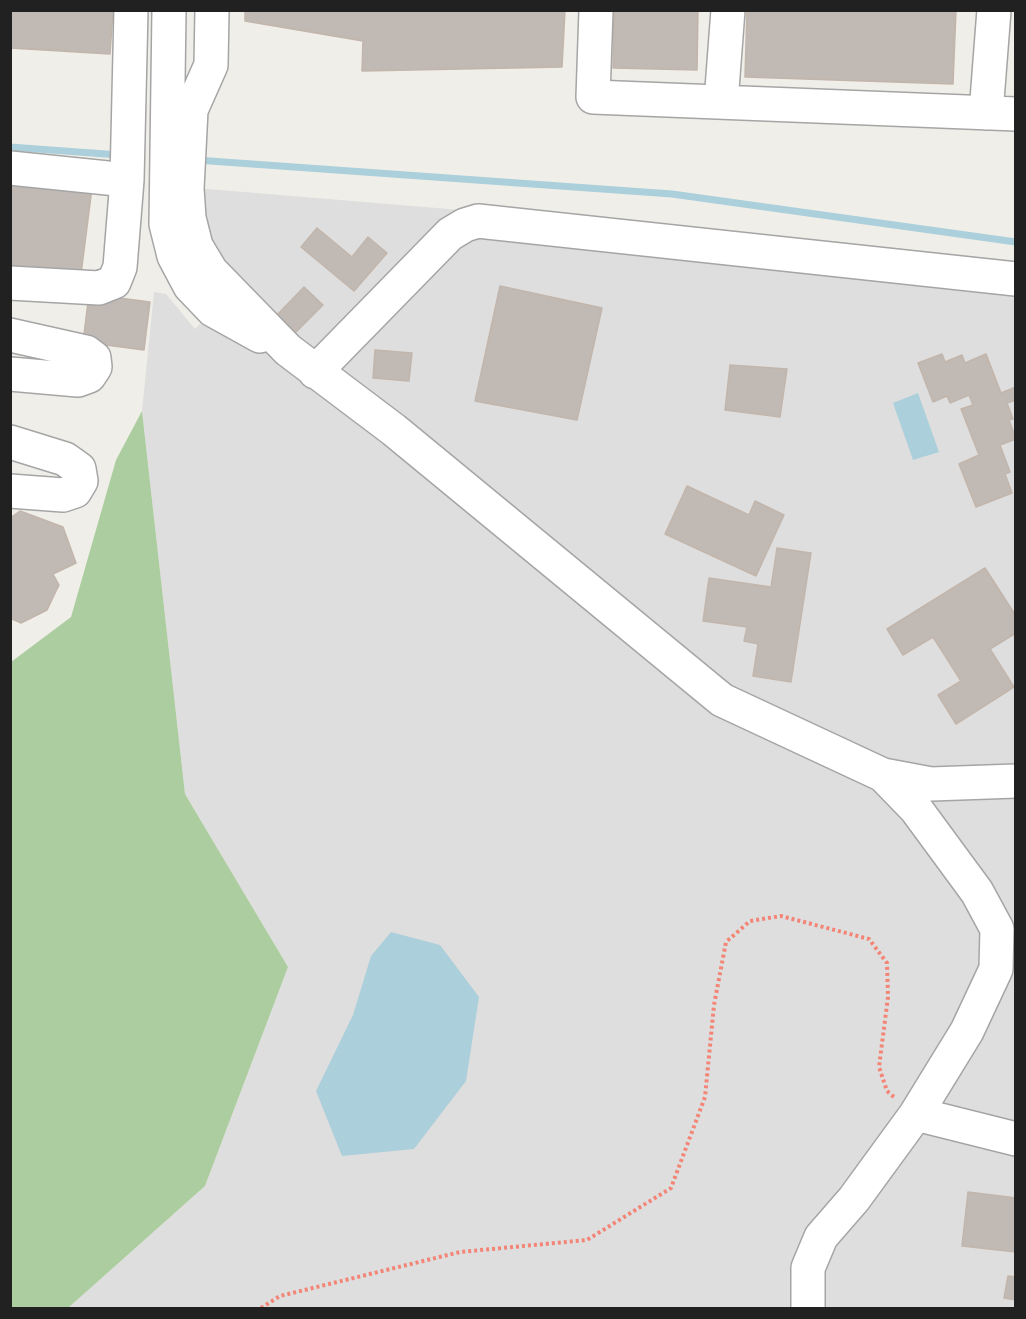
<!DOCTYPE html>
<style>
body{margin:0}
#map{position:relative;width:1026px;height:1319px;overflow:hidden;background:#f0eee8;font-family:Arial,sans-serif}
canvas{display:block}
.frame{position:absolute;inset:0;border:12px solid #212121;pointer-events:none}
</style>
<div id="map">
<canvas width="1026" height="1319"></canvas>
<div class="frame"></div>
</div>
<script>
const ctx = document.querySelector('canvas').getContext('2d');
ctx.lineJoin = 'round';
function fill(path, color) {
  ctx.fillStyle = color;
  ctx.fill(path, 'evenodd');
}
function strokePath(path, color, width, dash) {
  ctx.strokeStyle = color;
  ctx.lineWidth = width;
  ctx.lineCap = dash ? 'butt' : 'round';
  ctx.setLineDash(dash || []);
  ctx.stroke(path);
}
const residential = new Path2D(`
 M196,188L822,240L1015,261V1308H68L205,1186L288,967L185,794L142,411L154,292L166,294L195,329L240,282L205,237Z`);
const forest = new Path2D(`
 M142,411L185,794L288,967L205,1186L68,1308H11V662L71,617L116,460Z`);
const water = new Path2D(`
 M918,393L939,452L913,460L893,403Z
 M391,932L440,945L479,997L466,1081L414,1149L342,1156L316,1091L353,1015L371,956Z`);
const stream = new Path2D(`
 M10,147L119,155
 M196,160L672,194L1016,242`);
const building = new Path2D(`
 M10,10H113L110,54L10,48Z
 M245,10H565L562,67L362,71L363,41L245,21Z
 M614,10H698L697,70L613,68Z
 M747,10H956L953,84L745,77Z
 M10,177L92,188L81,274L10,265Z
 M317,228L352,257L368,237L387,253L354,291L301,247Z
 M500,286L602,308L577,420L475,401Z
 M304,287L323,305L295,333L277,315Z
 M89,294L150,302L144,350L83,342Z
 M375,350L412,353L409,381L373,378Z
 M942,354L945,362L962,355L965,363L986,354L1001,393L1016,387V400L1007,403L1013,419L1009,420L1016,439L1000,445L1010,472L1005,474L1012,493L976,507L959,464L979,455L961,409L973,405L969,395L950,403L947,396L933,402L918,363Z
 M730,365L787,369L780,417L725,410Z
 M687,486L749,515L755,501L784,515L756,576L665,534Z
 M20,511L63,527L76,563L53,574L59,585L47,610L21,623L10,618V518Z
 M777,548L811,553L791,682L753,676L758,644L744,641L747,627L703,621L709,578L771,587Z
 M985,568L1016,616V633L990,649L1014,687L956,724L938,695L961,681L933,637L903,655L887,629Z
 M968,1192L1016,1198V1252L962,1246Z
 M1008,1276L1016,1277V1300L1004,1298Z`);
const path = new Path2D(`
 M261,1308L280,1296L460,1252L587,1240L671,1188L705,1097L714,1005L726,942L750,921L781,916L869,939L887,963L888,997L879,1067L887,1091L894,1097`);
const minor = new Path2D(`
 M169,10L166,224L174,256L190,286L213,310L260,336
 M212,10L211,65L191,110L187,189L189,218L196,246L211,271L288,350L394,430L722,700L883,775L916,809L977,892L997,929L996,969L967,1031L916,1114L854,1199L821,1237L808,1268V1308
 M596,10L593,97L1016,114
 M721,102L728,10
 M986,113L994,10
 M10,168L127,180
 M10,283L99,288L114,282L120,267L127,180L131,10
 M10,335L86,352L94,358L95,367L89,376L78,380L10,374
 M315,372L450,234L465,225L478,221L1016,279
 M10,442L65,459L79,469L81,481L75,491L63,495L10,491
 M883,775L931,784L1016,781
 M916,1114L1016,1139`);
fill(residential, '#dfdede');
fill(forest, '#accd9f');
fill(water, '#abcfdb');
strokePath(stream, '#abcfdb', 7);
fill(building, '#c1bab4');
strokePath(building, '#c2b5ab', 1.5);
strokePath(minor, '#a5a5a5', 36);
strokePath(path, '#f38576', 4, [3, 3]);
strokePath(minor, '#fff', 33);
</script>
